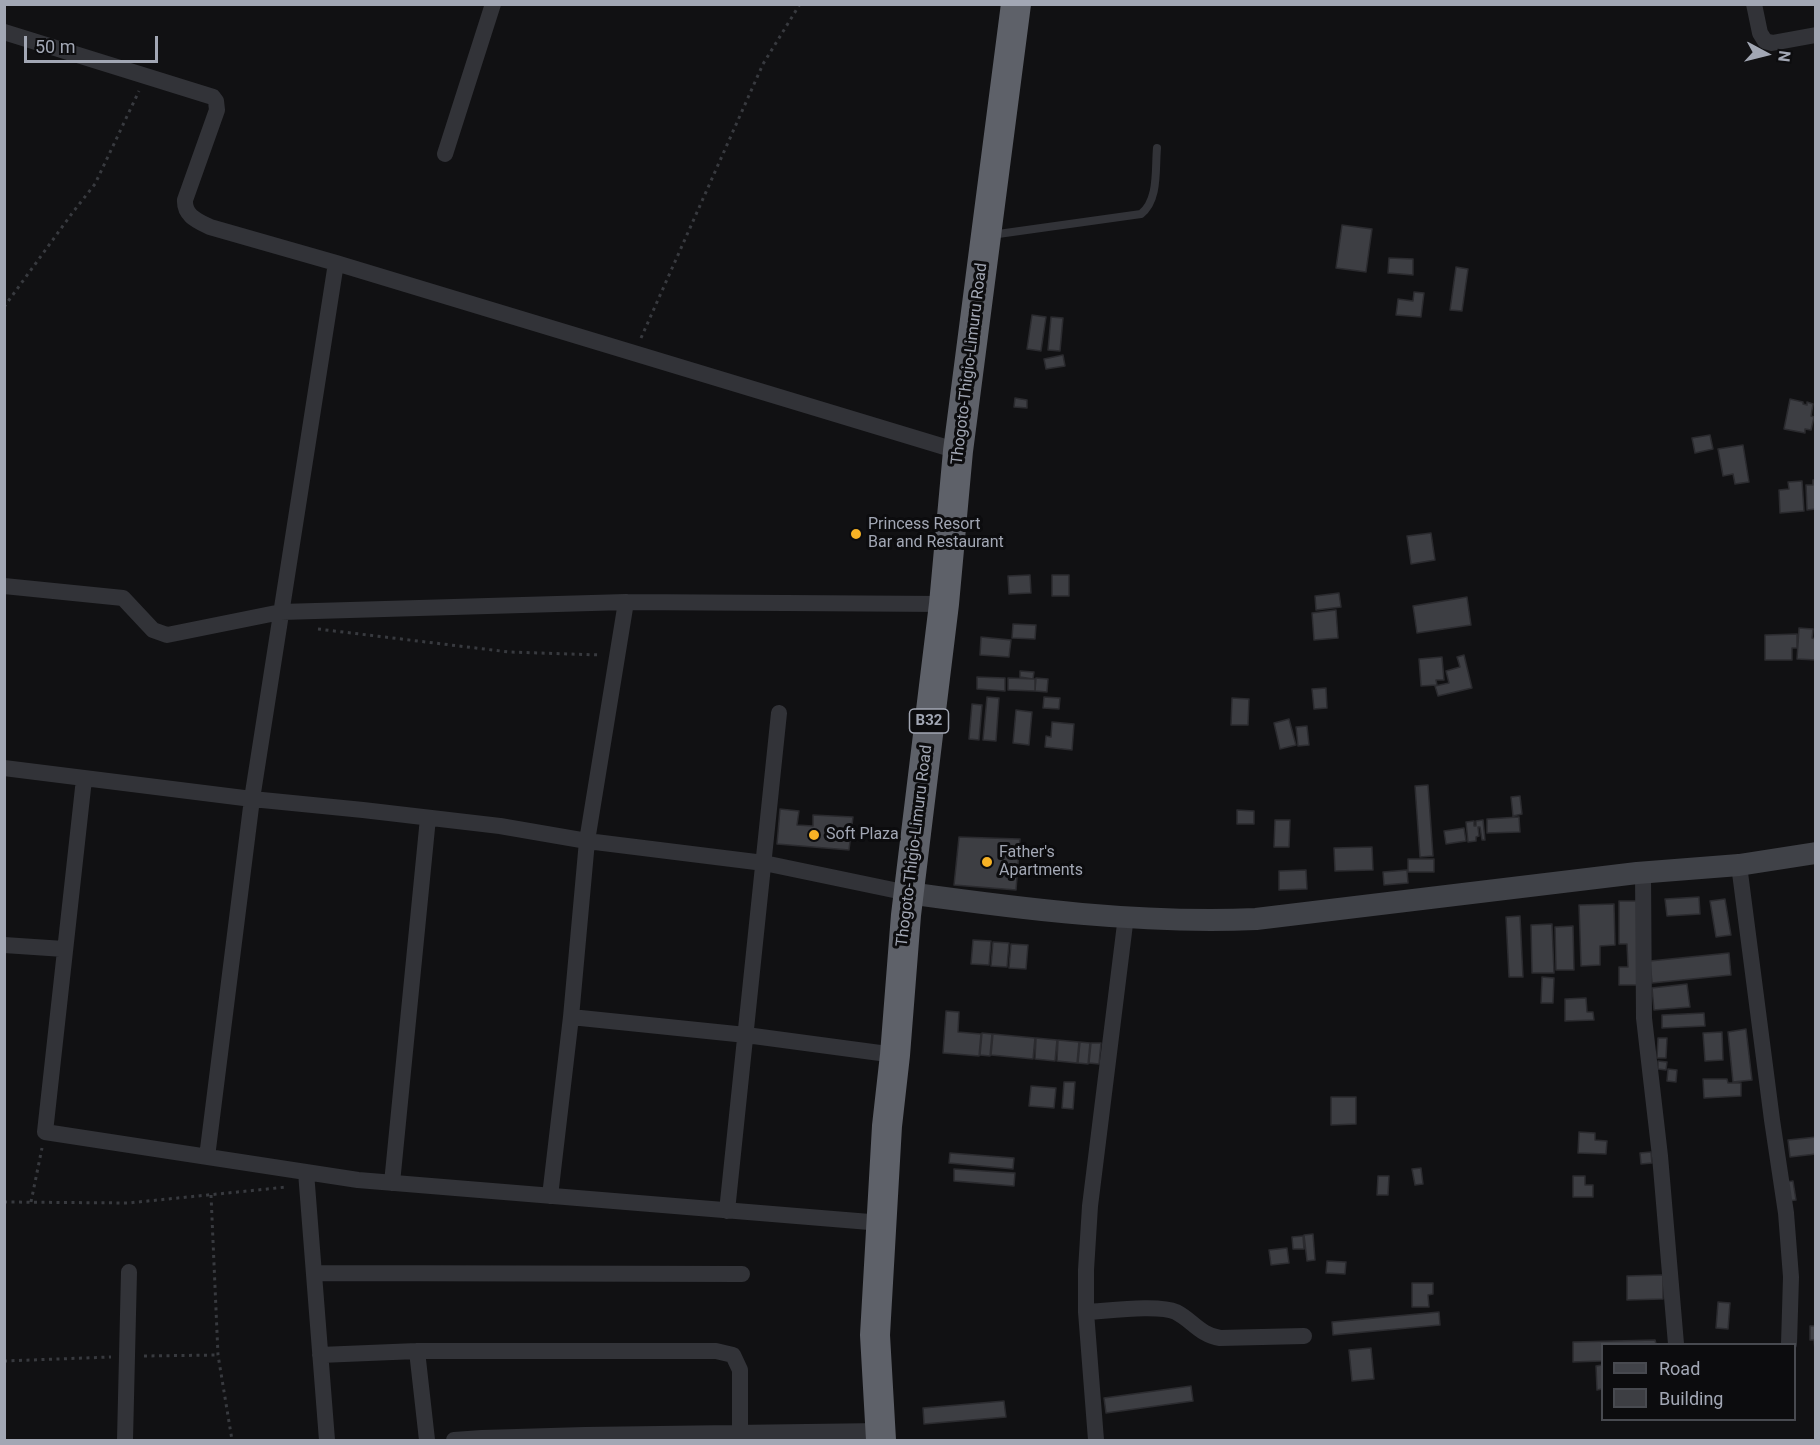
<!DOCTYPE html>
<style>
body{margin:0}
#map{position:relative;width:1820px;height:1445px;overflow:hidden;background:#111113;font-family:Roboto,sans-serif}
canvas{display:block}
.frame{position:absolute;inset:0;border:6px solid #a2a7b4;pointer-events:none}
.legend{position:absolute;left:1601px;top:1343px;width:195px;height:78px;box-sizing:border-box;background:#0c0c0e;border:2px solid #484a50;margin:0;padding:8px 10px;list-style:none;font-size:18px;color:#a2a7b4}
.legend li{display:flex;align-items:center;gap:12px;height:30px}
.legend b{width:30px;border:2px solid #484a50}
.north{position:absolute;left:1736px;top:24px;width:60px;height:60px;-webkit-text-stroke:4px #0c0c0e;paint-order:stroke;rotate:97deg;font-size:16px;font-weight:700;line-height:24px;text-align:center;color:#a2a7b4}
.north::after{content:'';display:block;margin:auto;width:21px;height:27px;background:#a2a7b4;clip-path:polygon(50% 0,100% 100%,50% 72%,0 100%)}
.scale{position:absolute;left:24px;top:36px;width:134px;height:27px;box-sizing:border-box;border:3px solid #a2a7b4;border-top:0;padding-left:8px;font-size:18px;line-height:21px;white-space:nowrap;color:#a2a7b4;-webkit-text-stroke:4px #0c0c0e;paint-order:stroke}
</style>
<div id="map">
<canvas width="1820" height="1445"></canvas>
<div class="frame"></div>
<ul class="legend">
<li><b style="height:8px;background:#404248"></b>Road</li>
<li><b style="height:16px;background:#3d3e43"></b>Building</li>
</ul>
<div class="north">N</div>
<div class="scale">50 m</div>
</div>
<script>
const ctx = document.querySelector('canvas').getContext('2d');
ctx.lineJoin = 'round';
function fill(path, color) {
  ctx.fillStyle = color;
  ctx.fill(path, 'evenodd');
}
function strokePath(path, color, width, dash) {
  ctx.strokeStyle = color;
  ctx.lineWidth = width;
  ctx.lineCap = dash ? 'butt' : 'round';
  ctx.setLineDash(dash || []);
  ctx.stroke(path);
}
function drawText(font, color, halo, rows, align = 'center') {
  ctx.font = font + ' Roboto,sans-serif';
  ctx.lineWidth = 6;
  ctx.setLineDash([]);
  ctx.textBaseline = 'middle';
  ctx.strokeStyle = halo;
  ctx.fillStyle = color;
  for (const [text, x, y, turn = 0] of rows) {
    ctx.save();
    ctx.translate(x, y);
    ctx.rotate((+turn || 0) * Math.PI / 180);
    ctx.textAlign = isNaN(turn) ? turn : align;
    if (halo) ctx.strokeText(text, 0, 0);
    ctx.fillText(text, 0, 0);
    ctx.restore();
  }
}
const building = new Path2D(`
 M1342,225L1372,229L1366,272L1336,268Z
 M1389,258L1413,259V275L1388,273Z
 M1456,267L1468,269L1462,311L1450,310Z
 M1414,292L1424,293L1421,317L1396,315L1398,299L1413,301Z
 M1032,315L1046,317L1041,351L1027,349Z
 M1051,317L1063,318L1060,351L1048,350Z
 M1063,355L1065,366L1046,369L1044,359Z
 M1015,398L1027,400V408L1014,407Z
 M1790,399L1803,402V404L1807,405V402L1813,404L1811,416L1814,417L1811,430L1805,429V433L1784,429Z
 M1710,435L1713,449L1695,453L1692,438Z
 M1743,445L1749,482L1735,484L1733,474L1723,476L1718,449Z
 M1813,480H1816V509L1807,510L1806,485H1813Z
 M1802,481L1804,511L1780,513L1779,490L1789,489L1788,482Z
 M1431,533L1435,560L1411,564L1407,536Z
 M1030,575L1031,593L1009,594L1008,576Z
 M1052,575H1069V596H1052Z
 M1339,593L1341,607L1316,610L1315,596Z
 M1467,597L1471,625L1417,633L1413,606Z
 M1336,610L1338,638L1314,640L1312,613Z
 M1013,624L1036,625L1035,639L1012,638Z
 M1799,628L1813,629L1812,638L1816,639V660L1797,659Z
 M1797,634V648H1792V660H1765V635Z
 M981,637L1011,640L1009,657L980,655Z
 M1464,655L1472,688L1438,696L1435,686L1449,683L1446,671L1460,667L1457,657Z
 M1442,657L1444,680H1436L1437,685L1421,686L1419,659Z
 M1020,671L1034,672L1033,679L1020,677Z
 M977,677L1005,678V691L977,689Z
 M1008,678L1035,679V691L1008,690Z
 M1036,678L1048,679L1047,692L1035,691Z
 M1326,688L1327,708L1314,709L1312,689Z
 M987,697L999,698L996,741L983,740Z
 M1044,697L1060,698L1059,709L1043,708Z
 M1232,698L1249,699L1248,725H1231Z
 M972,704L982,705L979,740L969,739Z
 M1016,710L1032,712L1029,745L1013,743Z
 M1289,719L1296,745L1280,749L1274,723Z
 M1052,722L1074,724L1072,750L1045,747L1046,736L1051,737Z
 M1307,726L1309,745L1298,746L1296,727Z
 M1428,785L1433,856L1420,857L1415,786Z
 M1520,796L1522,814L1513,816L1511,797Z
 M780,809L799,811L797,825L813,826V815L853,817L849,850L777,844Z
 M1237,810L1254,811V824H1237Z
 M1519,817L1520,832L1487,833V819Z
 M1275,820H1290L1289,847H1274Z
 M1483,820L1485,840H1482L1480,827H1478L1479,836L1476,837V841L1468,842L1466,822L1474,821V826H1476V821Z
 M1464,828L1466,841L1446,844L1444,831Z
 M959,837L1020,839L1016,890L954,885Z
 M1372,847L1373,870L1335,871L1334,848Z
 M1408,859H1434V872H1408Z
 M1306,870L1307,889L1279,890V871Z
 M1407,870L1408,883L1384,885L1383,872Z
 M1699,897L1700,914L1667,916L1665,899Z
 M1725,899L1731,935L1716,937L1710,901Z
 M1619,901H1639L1640,985H1619V967H1628L1627,944H1619Z
 M1614,904L1615,945L1600,946V965L1581,966L1579,905Z
 M1520,916L1523,977H1509L1506,917Z
 M1552,924L1554,973H1532L1531,925Z
 M1573,926L1574,970H1556L1555,927Z
 M973,940L991,941L989,965L971,964Z
 M993,942L1009,943L1007,967L991,966Z
 M1011,944L1028,945L1026,969L1009,968Z
 M1729,953L1731,975L1652,983L1650,961Z
 M1542,977L1554,978L1553,1003H1541Z
 M1687,984L1690,1007L1654,1010L1652,988Z
 M1586,998L1587,1012H1593L1594,1020L1565,1021V999Z
 M946,1011L959,1012L958,1032L981,1034L979,1056L943,1053Z
 M1704,1013L1705,1026L1662,1028V1015Z
 M1746,1029L1752,1080L1733,1082L1728,1032Z
 M1722,1032L1723,1060L1705,1061L1703,1033Z
 M982,1033L992,1034L990,1056L980,1055Z
 M993,1034L1035,1038L1033,1059L991,1055Z
 M1036,1038L1057,1040L1055,1061L1035,1059Z
 M1658,1038H1667L1666,1058H1657Z
 M1058,1040L1079,1042L1077,1063L1057,1061Z
 M1080,1042L1090,1043L1088,1064L1078,1063Z
 M1091,1043H1101L1099,1064L1089,1063Z
 M1658,1061L1667,1062L1666,1070L1658,1069Z
 M1668,1069L1677,1070L1676,1082L1667,1081Z
 M1703,1079H1727L1728,1083H1741V1096L1704,1098Z
 M1064,1082H1075L1073,1109L1062,1108Z
 M1031,1086L1056,1088L1054,1108L1029,1106Z
 M1331,1097H1356V1124L1331,1125Z
 M1579,1132L1595,1133V1140L1607,1141L1606,1154L1578,1153Z
 M1816,1137V1154L1790,1157L1788,1140Z
 M1651,1152L1652,1163L1641,1164L1640,1153Z
 M950,1153L1014,1158L1013,1169L949,1163Z
 M1421,1168L1423,1184L1415,1185L1412,1169Z
 M954,1169L1015,1173L1014,1186L954,1181Z
 M1378,1176H1389L1388,1195H1377Z
 M1573,1176H1585V1185H1593V1197H1573Z
 M1793,1181L1796,1200L1788,1201L1786,1182Z
 M1313,1234L1315,1260L1307,1261L1304,1235Z
 M1303,1236L1304,1249H1293L1292,1237Z
 M1287,1248L1289,1263L1271,1265L1269,1250Z
 M1327,1261L1346,1262L1345,1274L1326,1273Z
 M1663,1275V1299L1627,1300V1276Z
 M1412,1283H1433V1294L1428,1295L1429,1307H1412Z
 M1718,1302L1730,1303L1728,1329L1716,1328Z
 M1439,1312L1440,1325L1333,1335L1332,1322Z
 M1810,1326H1816V1360L1814,1340H1810Z
 M1655,1340L1656,1344H1602V1361L1573,1362V1342Z
 M1371,1348L1374,1379L1352,1381L1349,1350Z
 M1602,1365V1389L1597,1390L1596,1366Z
 M1191,1386L1193,1401L1106,1413L1104,1398Z
 M1004,1401L1006,1417L924,1424L923,1408Z`);
const path = new Path2D(`
 M4,307L73,212L95,184L139,91
 M641,338L763,64L800,4
 M318,629L509,652L601,655
 M211,1195L218,1355L232,1440
 M4,1202L128,1203L287,1187
 M31,1202L42,1148
 M144,1356L218,1355
 M4,1361L111,1357`);
const lane = new Path2D(`
 M991,235L1141,214C1159,200 1155,169 1157,148`);
const street = new Path2D(`
 M1754,4L1760,33L1765,41L1772,43L1816,35
 M4,32L213,97L216,101L217,110L185,200C184,216 198,221 210,227L336,263L958,451
 M445,154L493,4
 M4,586L123,598L153,630L167,635L281,612L626,602L944,604
 M4,768L252,799L363,810L500,826L587,841L764,863L908,893
 M84,779L45,1132L358,1180L882,1223
 M1739,865L1772,1120L1786,1213L1791,1277L1789,1344
 M1643,873L1644,1018L1660,1156L1676,1344
 M4,945L64,949
 M571,1017L746,1035L895,1055
 M207,1157L252,799L336,263
 M306,1172L327,1440
 M392,1183L428,818
 M550,1196L571,1017L587,841L626,602
 M727,1211L779,713
 M314,1273L742,1274
 M1086,1312C1107,1311 1159,1304 1176,1312C1192,1320 1200,1335 1220,1338L1304,1336
 M417,1351L427,1440
 M320,1355L417,1351H716L733,1355L740,1370V1434
 M125,1440L129,1272
 M454,1440L482,1438L585,1435L881,1431
 M1096,1440L1086,1312V1270L1090,1206L1126,916`);
const secondary = new Path2D(`
 M908,893C1023,909 1140,924 1256,919L1637,873L1739,865L1816,853`);
const highway = new Path2D(`
 M881,1440L875,1335L887,1126L895,1055L906,915L944,604L958,451L1016,4`);
const markers = [
 [856,534,6,"#f7b225"],
 [814,835,6,"#f7b225"],
 [987,862,6,"#f7b225"]
];
const shields = [
 [929,721,39]
];
const shieldNames = [
 ["B32",929,721]
];
const streetNames = [
 ["Thogoto-Thigio-Limuru Road",970,364,-83],
 ["Thogoto-Thigio-Limuru Road",915,846,-83]
];
const poiNames = [
 ["Princess Resort",868,525],
 ["Bar and Restaurant",868,543],
 ["Soft Plaza",826,835],
 ["Father's",999,853],
 ["Apartments",999,871]
];
fill(building, '#3d3e43');
strokePath(building, '#2b2b2f', 1.5);
strokePath(path, '#383a3f', 3, [3, 4.5]);
strokePath(lane, '#323338', 8);
strokePath(street, '#323338', 16);
strokePath(secondary, '#404248', 22);
strokePath(highway, '#5e6169', 30);
for (const [x, y, r, color] of markers) {
  const dot = new Path2D();
  dot.arc(x, y, r, 0, 2 * Math.PI);
  ctx.fillStyle = color;
  ctx.fill(dot);
  strokePath(dot, '#0c0c0e', 2);
}
for (const [x, y, w] of shields) {
  const box = new Path2D();
  box.roundRect(x - w / 2, y - 12, w, 24, 4.5);
  ctx.fillStyle = '#0c0c0e';
  ctx.fill(box);
  strokePath(box, '#a2a7b4', 1.5);
}
drawText('bold 15px', '#a2a7b4', null, shieldNames);
drawText('16px', '#a2a7b4', '#0c0c0e', streetNames);
drawText('16px', '#a2a7b4', '#0c0c0e', poiNames, 'left');
</script>
